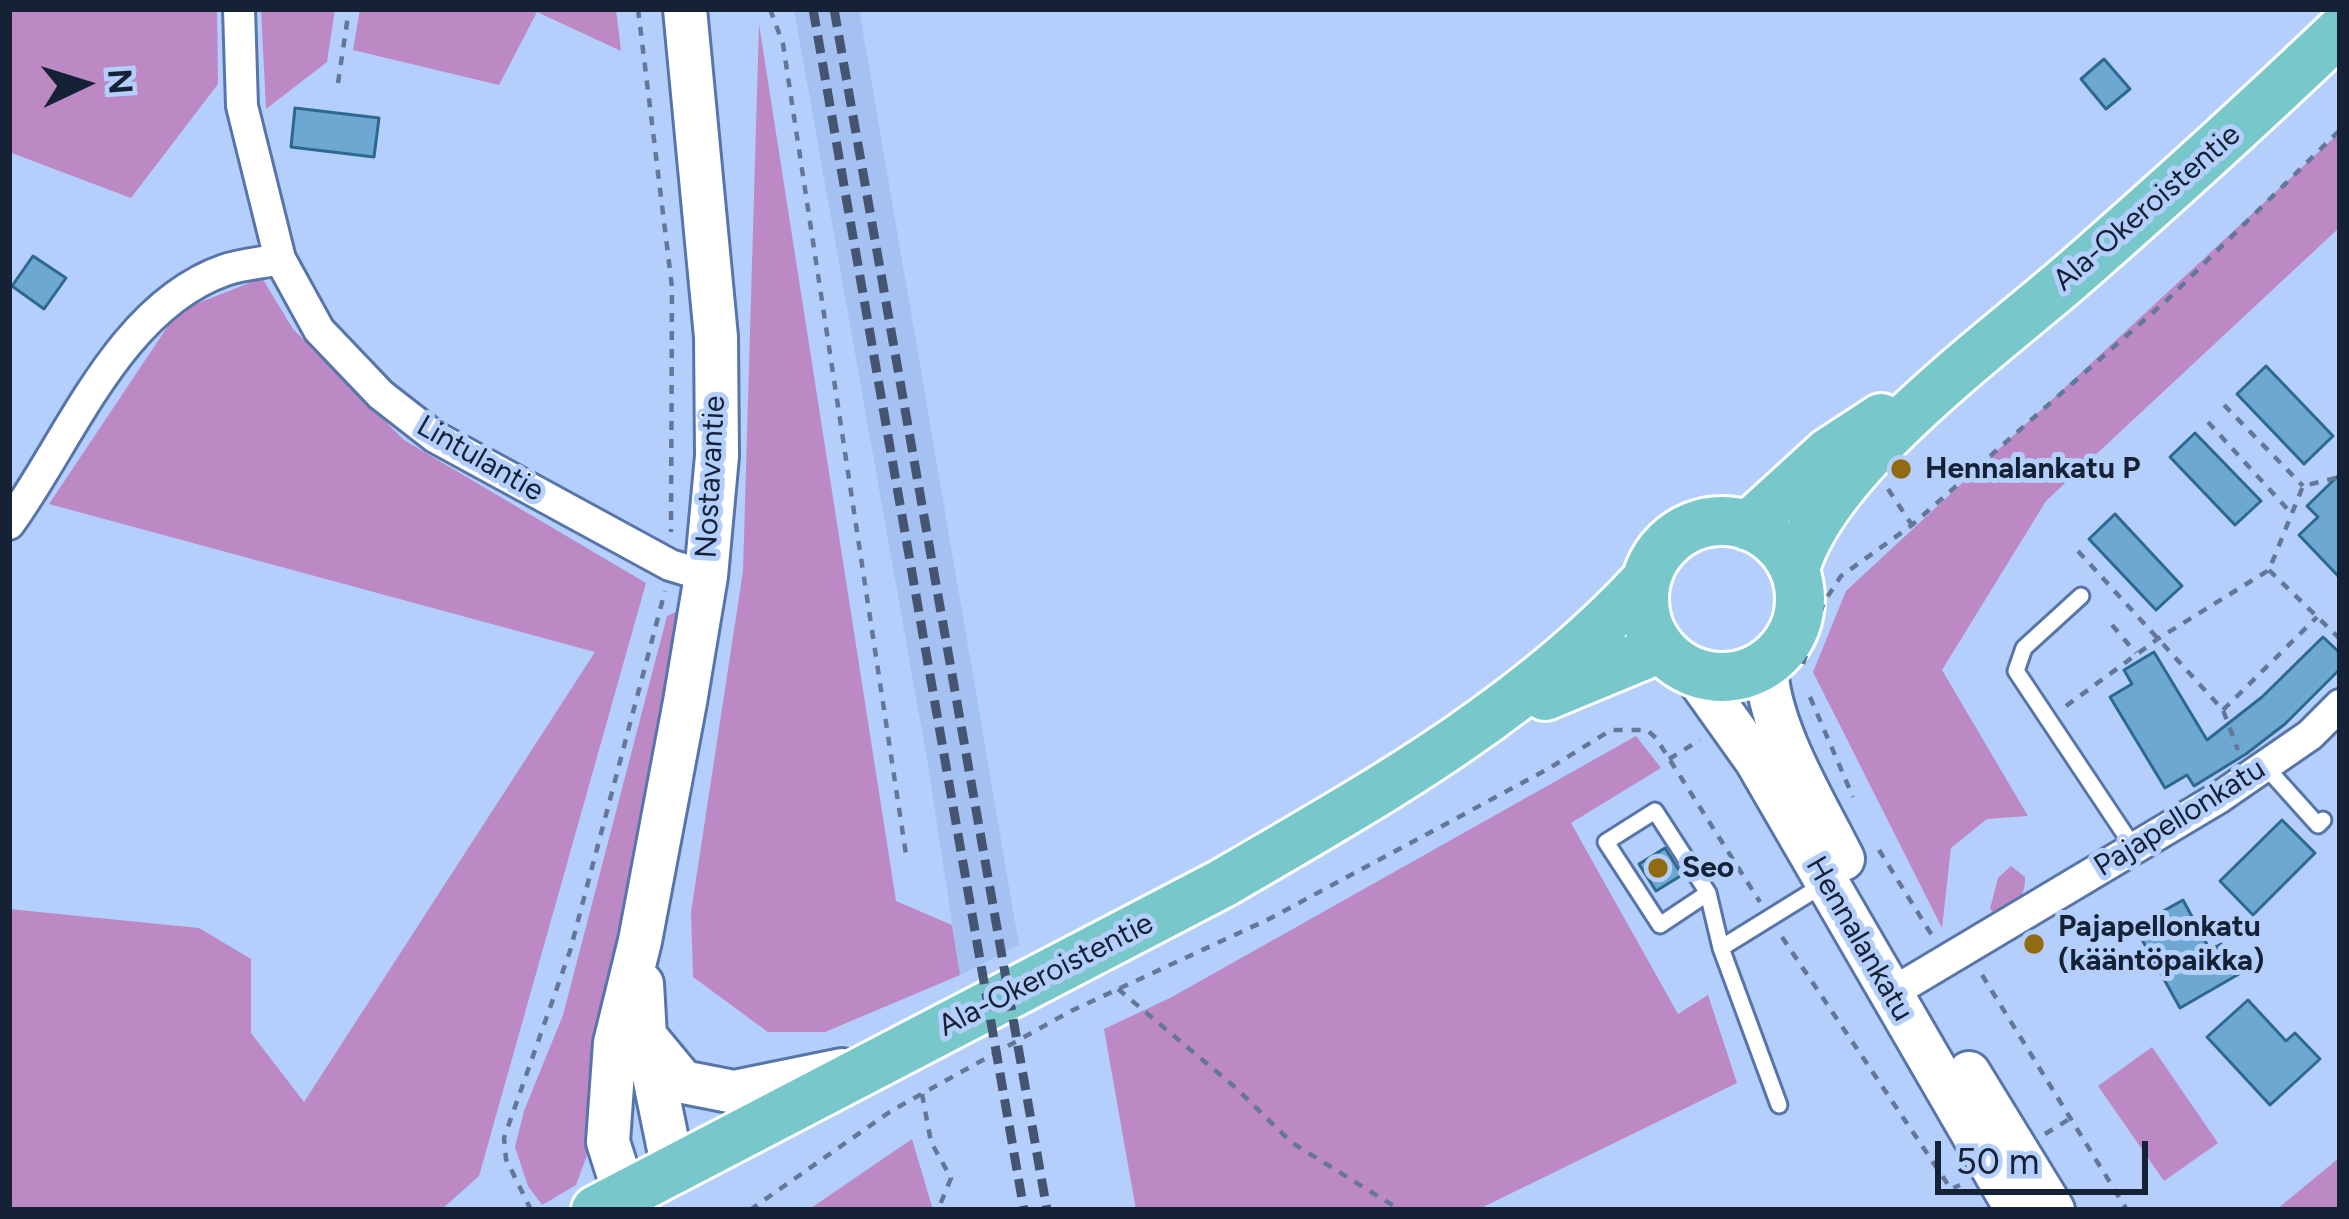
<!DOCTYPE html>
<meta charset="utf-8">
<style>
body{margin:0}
#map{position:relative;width:2349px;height:1219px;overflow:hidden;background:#b4cffc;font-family:Figtree,sans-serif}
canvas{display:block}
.frame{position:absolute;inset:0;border:12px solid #152135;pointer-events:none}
.north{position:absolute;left:24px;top:24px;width:120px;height:120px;-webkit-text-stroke:9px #b4cffc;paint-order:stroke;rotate:86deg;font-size:33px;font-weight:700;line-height:48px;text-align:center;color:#152135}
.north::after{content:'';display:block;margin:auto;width:42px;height:54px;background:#152135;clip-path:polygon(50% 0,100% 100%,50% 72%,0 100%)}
.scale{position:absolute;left:1935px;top:1141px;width:213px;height:54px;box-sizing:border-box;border:6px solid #152135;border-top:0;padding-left:15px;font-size:36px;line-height:42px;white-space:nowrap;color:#152135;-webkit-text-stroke:9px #b4cffc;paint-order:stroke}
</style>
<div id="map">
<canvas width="2349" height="1219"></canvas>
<div class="frame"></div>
<div class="north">N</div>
<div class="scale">50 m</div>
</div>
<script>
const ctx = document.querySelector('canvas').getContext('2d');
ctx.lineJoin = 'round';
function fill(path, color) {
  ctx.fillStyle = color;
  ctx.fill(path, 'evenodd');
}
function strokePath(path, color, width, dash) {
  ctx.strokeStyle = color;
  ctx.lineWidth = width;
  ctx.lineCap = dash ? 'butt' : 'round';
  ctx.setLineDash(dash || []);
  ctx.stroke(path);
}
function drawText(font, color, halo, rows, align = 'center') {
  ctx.font = font + ' Figtree,sans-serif';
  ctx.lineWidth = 10;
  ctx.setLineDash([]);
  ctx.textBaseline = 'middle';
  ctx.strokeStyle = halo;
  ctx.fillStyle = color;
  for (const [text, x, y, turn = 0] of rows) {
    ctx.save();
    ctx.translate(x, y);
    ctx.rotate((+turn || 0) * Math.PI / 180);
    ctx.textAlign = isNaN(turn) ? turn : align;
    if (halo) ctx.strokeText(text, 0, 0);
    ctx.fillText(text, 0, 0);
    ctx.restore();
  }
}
const built = new Path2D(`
 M794,9H859L928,412L1019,945L960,975L928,765Z`);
const green = new Path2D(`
 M9,9H217L218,84L131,198L9,152Z
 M261,9H335L327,62L266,109Z
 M360,9H616L621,51L537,12L499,85L353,50Z
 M759,24L896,901L952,925L960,975L825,1032H768L693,977L691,912L743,571Z
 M2340,132V227L2046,501L1942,670L2028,816L1987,819L1951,848L1942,928L1813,672L1846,591Z
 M262,278L293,329L404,440L646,583L479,1176L441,1210H12L9,909L199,928L251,959V1033L304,1102L595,652L49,504L178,311Z
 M676,612L678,635L642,806L605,1036L593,1139L576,1185L542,1205L528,1186L515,1147L524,1111L563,1015L667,616Z
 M1636,736L1661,768L1571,823L1678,1014L1708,995L1737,1083L1477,1210H1136L1104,1029L1170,998Z
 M2011,866L2025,877C2026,900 2013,903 1994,913L1990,909L1998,878Z
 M2152,1047L2218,1143L2164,1181L2098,1086Z
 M912,1139L933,1210H808Z
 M2340,1157V1210H2276Z`);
const building = new Path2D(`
 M2104,59L2130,89L2106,109L2081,79Z
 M295,108L379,118L374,157L291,147Z
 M33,256L66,278L44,309L12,286Z
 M2266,366L2333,436L2304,464L2237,394Z
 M2195,433L2261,501L2235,525L2170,457Z
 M2340,474V578L2299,535L2318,517L2307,506Z
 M2115,514L2182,586L2156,610L2089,539Z
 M2323,637L2340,653V669L2285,724L2246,754L2194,786L2187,775L2165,788L2110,697L2132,684L2124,670L2154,652L2207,740L2262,697Z
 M2282,820L2315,853L2253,915L2220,881Z
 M1665,848L1682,875L1656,891L1639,864Z
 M2183,900L2210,950L2221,944L2239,974L2180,1008L2135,927Z
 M2248,1000L2286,1041L2295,1033L2320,1059L2270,1105L2207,1037Z`);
const path = new Path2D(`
 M638,9L672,287L671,532
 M770,9L783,44L907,861
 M338,83L349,9
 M2224,405L2303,486
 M2208,422L2292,514
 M1888,489L1912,525
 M2078,551L2223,710L2238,750
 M2269,570L2340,639
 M2112,625L2136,653
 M1803,664L1824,602L1841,576L1912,525L2167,300L2340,130
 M1810,697L1853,797
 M2066,706L2159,638L2269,570L2303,486L2340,477
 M2223,710L2317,617
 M1669,759L1700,740
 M1879,850L1933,937
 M1782,937L1951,1189L1960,1185
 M1982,975L2127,1210
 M1118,989L1236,1088L1291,1142L1400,1210
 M922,1094L931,1142L951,1178L940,1205L943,1210
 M2045,1134L2071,1118
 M531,1210L506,1159L504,1138L570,951L665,591
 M750,1210L891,1111L1071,1011L1269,919L1548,769L1611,730H1647L1656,738L1760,902`);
const lane = new Path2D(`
 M2081,596L2024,648L2016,671L2134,848
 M2265,766L2318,825L2323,820
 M1708,893L1660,925L1606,842L1655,811L1708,893L1721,948L1779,1105
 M1721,948L1826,883`);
const street = new Path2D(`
 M239,9L242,106L280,259L319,330L381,395L435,437L670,565L706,576
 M9,524C70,440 119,307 225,270C242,264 262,263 280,259
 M1890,994L2220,797L2310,735L2340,705`);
const secondary = new Path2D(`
 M1766,664C1767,726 1815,803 1843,859
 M1694,673L1756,760L2017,1210
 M642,984L645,1036L683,1082L734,1092L842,1070
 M648,1047L673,1169
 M1969,1073L2053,1210
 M625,1195L608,1142L615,1043L640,941L685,702L706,576L717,456L716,337L685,9`);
const primary = new Path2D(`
 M1644 599a78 78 0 1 1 156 0a78 78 0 1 1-156 0Z
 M1748,526L1829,452L1881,418
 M1795,569C1825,465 1995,343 2076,272C2166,193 2254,113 2340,31
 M1545,696L1661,648
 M596,1210L1223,883C1374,795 1527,710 1646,580`);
const rail = new Path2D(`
 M813,9L1024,1210
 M834,9L1047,1210`);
const markers = [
 [1901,469,12,"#926a12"],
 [1658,868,12,"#926a12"],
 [2034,944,12,"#926a12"]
];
const streetNames = [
 ["Ala-Okeroistentie",2147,208,-41],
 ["Lintulantie",480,459,30],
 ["Nostavantie",711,477,-87],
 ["Pajapellonkatu",2180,818,-32],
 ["Hennalankatu",1859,939,60],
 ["Ala-Okeroistentie",1046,975,-27]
];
const poiNames = [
 ["Hennalankatu P",1925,469],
 ["Seo",1682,868],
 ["Pajapellonkatu",2058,927],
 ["(kääntöpaikka)",2058,961]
];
fill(built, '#a4c1f2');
fill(green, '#bc89c5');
fill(building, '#6da8d2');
strokePath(building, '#2d688f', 3);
strokePath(lane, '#5775a8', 21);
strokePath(street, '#5775a8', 36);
strokePath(secondary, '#5775a8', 48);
strokePath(primary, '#fff', 54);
strokePath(path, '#647798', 4.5, [9, 9]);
strokePath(lane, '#fff', 15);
strokePath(street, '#fff', 30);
strokePath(secondary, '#fff', 42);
strokePath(primary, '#77c7cb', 48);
strokePath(rail, '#455571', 9, [18, 9]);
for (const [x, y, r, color] of markers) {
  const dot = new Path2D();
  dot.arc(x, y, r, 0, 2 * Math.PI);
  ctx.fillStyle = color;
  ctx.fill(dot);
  strokePath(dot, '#b4cffc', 4.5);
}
drawText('30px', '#152135', '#b4cffc', streetNames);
drawText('bold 30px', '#152135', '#b4cffc', poiNames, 'left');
</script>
